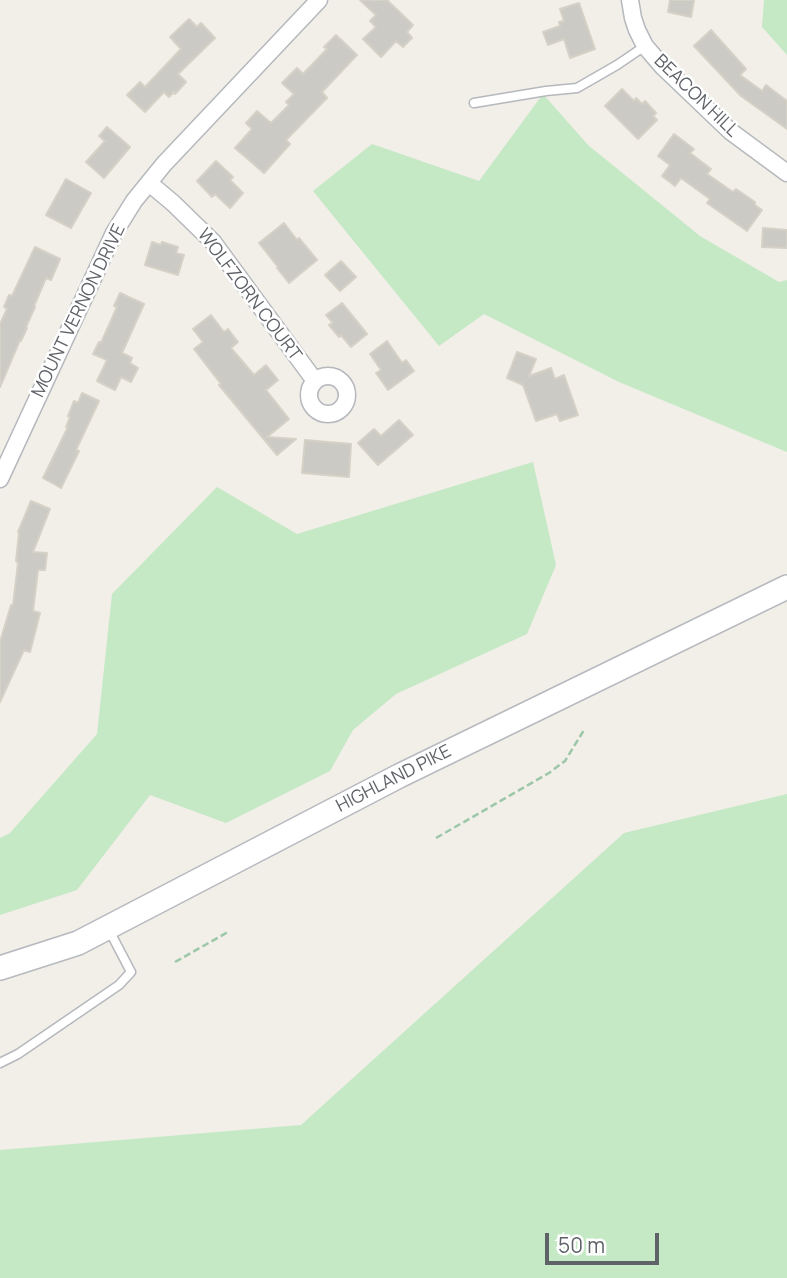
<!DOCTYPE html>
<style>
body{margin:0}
#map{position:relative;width:787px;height:1278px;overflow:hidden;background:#f1efe8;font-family:Manrope,sans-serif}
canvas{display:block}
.scale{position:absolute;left:545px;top:1233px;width:114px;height:32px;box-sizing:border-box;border:4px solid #5f6368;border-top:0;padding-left:9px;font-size:21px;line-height:24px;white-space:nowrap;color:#5f6368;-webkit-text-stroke:5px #fff;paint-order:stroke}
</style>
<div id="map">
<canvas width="787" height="1278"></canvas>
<div class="scale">50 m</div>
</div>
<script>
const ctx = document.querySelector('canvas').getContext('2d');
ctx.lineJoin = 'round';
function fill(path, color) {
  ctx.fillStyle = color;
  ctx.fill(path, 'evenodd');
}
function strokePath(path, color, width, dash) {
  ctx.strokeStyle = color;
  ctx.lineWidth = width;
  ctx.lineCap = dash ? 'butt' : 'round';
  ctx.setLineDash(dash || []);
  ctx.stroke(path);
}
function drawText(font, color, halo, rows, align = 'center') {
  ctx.font = font + ' Manrope,sans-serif';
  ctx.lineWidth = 5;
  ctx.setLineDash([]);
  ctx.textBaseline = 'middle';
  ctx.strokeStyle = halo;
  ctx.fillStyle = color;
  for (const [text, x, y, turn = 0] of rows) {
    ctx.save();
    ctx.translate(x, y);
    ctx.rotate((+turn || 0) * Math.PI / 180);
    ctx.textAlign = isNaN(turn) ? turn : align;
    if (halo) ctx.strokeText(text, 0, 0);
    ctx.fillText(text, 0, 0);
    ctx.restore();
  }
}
const green = new Path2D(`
 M764,0H787V55L762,27Z
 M543,94L588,145L700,236L779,282L787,280V452L619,382L484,314L439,346L313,191L372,144L479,181Z
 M533,462L556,565L527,634L396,694L353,730L330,771L226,823L150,795L77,890L0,915V838L10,833L97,734L112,594L217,487L297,534Z
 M787,794V1278H0V1150L301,1125L624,833Z`);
const building = new Path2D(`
 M360,0H387L413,25L407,32L412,38L403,47L396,41L381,57L363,39L376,27L370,21L376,15Z
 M670,0H694L691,17L668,12Z
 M579,3L595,49L570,58L564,39L548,45L543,32L560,26L559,22L564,21L560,9Z
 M189,19L197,27L201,23L215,38L178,74L186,82L175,94L174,92L169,97L164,92L145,112L127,95L140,82L145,87L181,49L170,37Z
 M711,30L746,69L740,75L762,91L766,85L787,101V129L741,96L694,46Z
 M336,35L357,55L322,92L327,98L286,140L290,144L264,173L235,148L252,129L246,123L257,111L271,123L289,105L286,102L294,94L282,83L297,68L303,74L327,49L324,47Z
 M622,89L634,101L636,98L642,104L645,101L656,113L653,116L657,120L638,139L605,106Z
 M107,127L130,147L104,178L86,162L105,141L99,136Z
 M674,134L694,149L690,153L711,169L707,174L733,192L736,189L755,202V205L762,210L747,231L707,203L710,199L681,178L675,186L662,176L670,165L658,156Z
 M216,161L233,177L230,180L243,193L230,208L215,194L212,197L197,181Z
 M66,179L91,193L71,228L46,215Z
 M284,223L297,240L299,238L317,260L289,283L277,268L278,267L259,243Z
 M763,228L787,230V248L762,247Z
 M152,242L161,245L162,242L178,247L176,253L184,255L178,275L145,265Z
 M35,247L60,259L51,280L46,278L34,306L35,307L26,327L27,328L21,341L20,340L0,387V324L7,309L4,307L9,295L12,296Z
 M341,261L356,277L340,291L325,275Z
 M120,293L144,304L122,353L132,358L130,363L138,368L131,382L121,377L115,390L97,381L107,360L93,354L99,342L101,343L117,307L114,306Z
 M342,303L367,334L351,347L341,335L339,337L329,325L333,323L326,315Z
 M211,315L224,332L228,329L238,342L231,348L254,375L266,365L278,380L266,390L289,419L267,437L296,439L277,455L219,385L221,384L194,349L203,342L193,329Z
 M387,341L402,363L406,360L414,371L388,390L376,373L381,370L370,354Z
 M517,352L536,359L529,376L551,368L555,379L564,375L578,415L560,421L557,414L536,421L523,385L507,378Z
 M82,393L99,401L76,450L79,451L61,488L43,478L68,427H66L70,417L68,416L74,401L78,403Z
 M399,420L413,435L378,465L358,443L374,429L381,436Z
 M305,440L351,444L349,477L302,473Z
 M31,501L50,509L33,552L47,553L45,570H38L33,611L40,613L30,652L24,650L0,702V642L11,605H13L18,563L16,561L19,533L18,532Z`);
const path = new Path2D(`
 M436,838L549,773L565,761L584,730
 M175,962L228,932`);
const lane = new Path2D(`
 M474,103L546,91L577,88L617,65L645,46
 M0,1063L18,1054L119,985L131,972L109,930`);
const street = new Path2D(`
 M630,0L633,18L637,30L645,46L663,67L730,131L787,173
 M149,183L173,203L213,242L315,381
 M309 395a19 19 0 1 1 38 0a19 19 0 1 1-38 0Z
 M0,479L114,233L134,201L164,164L319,0`);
const secondary = new Path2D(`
 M0,968L78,943L399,776L787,587`);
const streetNames = [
 ["BEACON HILL",696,96,44],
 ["WOLFZORN COURT",249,295,53],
 ["MOUNT VERNON DRIVE",79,311,-64],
 ["HIGHLAND PIKE",394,779,-27]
];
fill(green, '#c5e8c5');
fill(building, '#cccac5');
strokePath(building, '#d6d1c6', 2);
strokePath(lane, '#b5b8bc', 11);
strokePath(street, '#b5b8bc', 19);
strokePath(secondary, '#b6babf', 26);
strokePath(path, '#9cc7a9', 2.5, [7, 3.5]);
strokePath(lane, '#fff', 8);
strokePath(street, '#fff', 16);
strokePath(secondary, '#fff', 23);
drawText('18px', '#5f6368', '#fff', streetNames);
</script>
